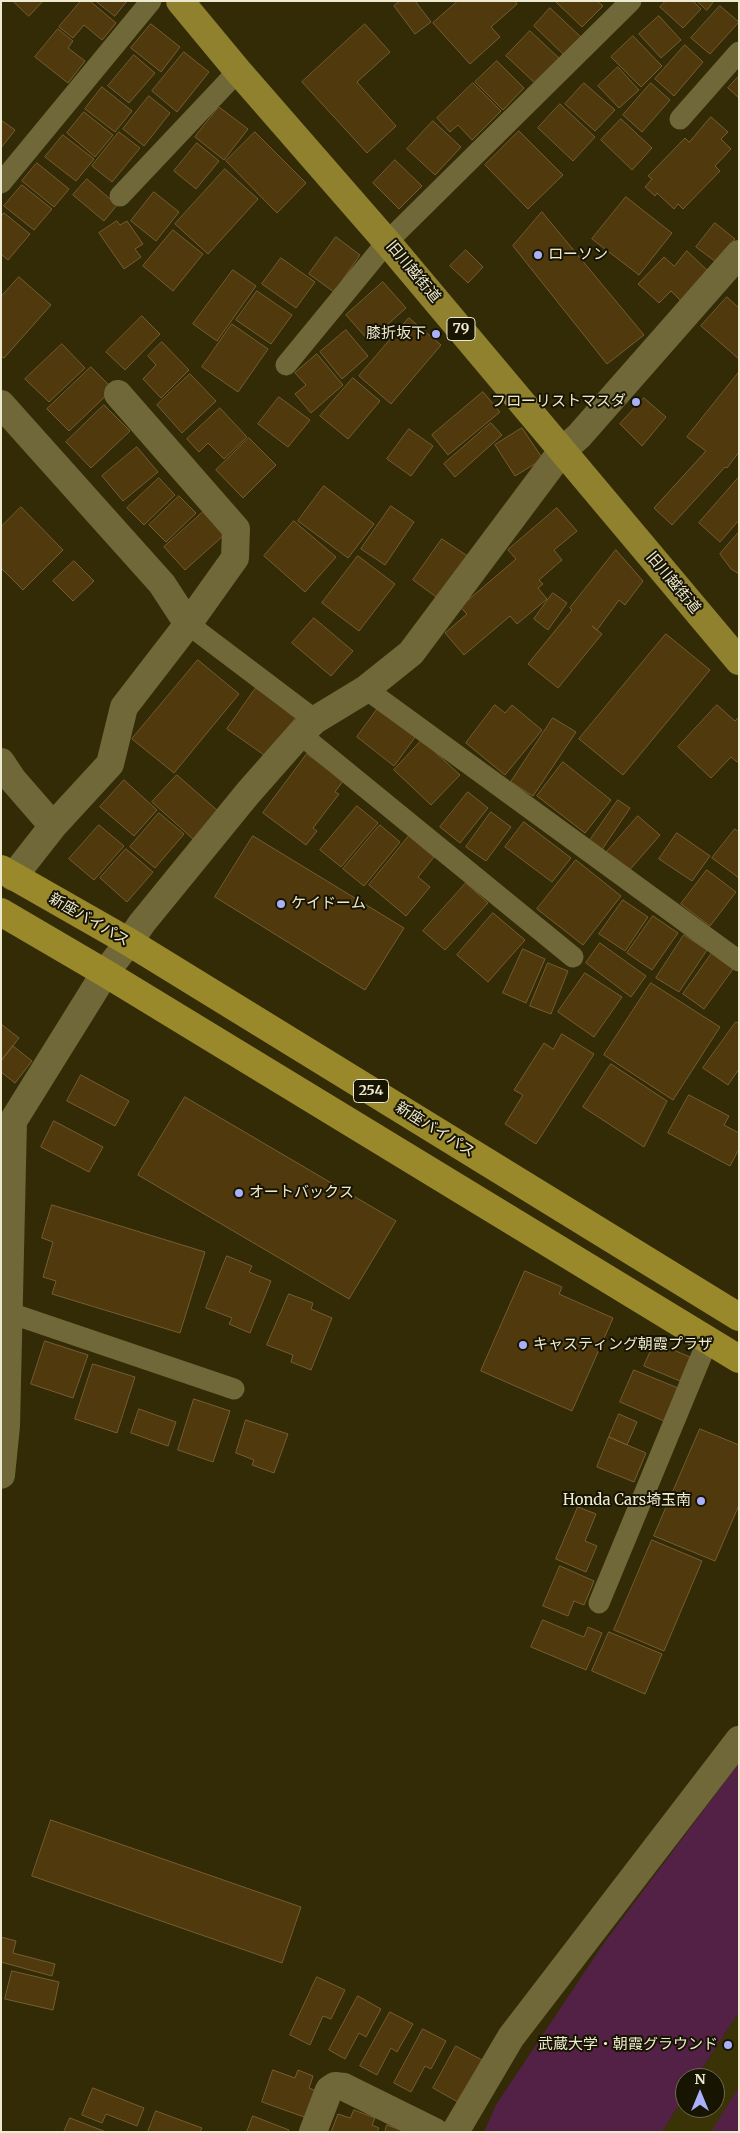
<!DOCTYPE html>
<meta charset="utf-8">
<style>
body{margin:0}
#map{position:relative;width:740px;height:2133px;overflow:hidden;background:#322b06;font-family:Merriweather,serif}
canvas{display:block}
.frame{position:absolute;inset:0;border:2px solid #eeead0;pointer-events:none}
.north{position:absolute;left:675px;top:2068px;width:50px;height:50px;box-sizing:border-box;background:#171402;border:1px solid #6d6a54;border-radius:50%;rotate:0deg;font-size:14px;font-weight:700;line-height:20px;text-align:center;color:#eeead0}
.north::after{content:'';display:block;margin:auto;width:18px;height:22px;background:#a9b0fc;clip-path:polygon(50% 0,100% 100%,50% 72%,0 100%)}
</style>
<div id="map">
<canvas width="740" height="2133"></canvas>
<div class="frame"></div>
<div class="north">N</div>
</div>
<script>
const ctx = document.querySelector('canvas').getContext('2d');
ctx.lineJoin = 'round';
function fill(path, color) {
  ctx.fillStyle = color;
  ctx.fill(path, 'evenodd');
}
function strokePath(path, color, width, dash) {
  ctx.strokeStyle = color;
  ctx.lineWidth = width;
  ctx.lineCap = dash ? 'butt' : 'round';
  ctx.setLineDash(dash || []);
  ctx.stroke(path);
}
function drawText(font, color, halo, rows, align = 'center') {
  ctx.font = font + ' Merriweather,"Noto Sans JP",serif';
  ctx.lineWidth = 4;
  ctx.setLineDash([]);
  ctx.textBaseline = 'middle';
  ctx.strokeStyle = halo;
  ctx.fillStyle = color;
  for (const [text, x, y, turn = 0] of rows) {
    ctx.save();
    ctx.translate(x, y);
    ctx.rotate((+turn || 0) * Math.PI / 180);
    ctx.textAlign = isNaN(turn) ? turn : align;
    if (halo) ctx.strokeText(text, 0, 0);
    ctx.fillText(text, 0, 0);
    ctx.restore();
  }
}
const built = new Path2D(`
 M739,2012V2132H662L685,2095V2108H715V2078H696Z`);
const green = new Path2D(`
 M739,1763V2012L696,2078H685V2095L662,2132H484L496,2105L604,1943Z
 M739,2087V2132H711Z`);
const building = new Path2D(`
 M13,1H43L29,16Z
 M81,1H90L116,23L102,40L84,25L73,38L59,27Z
 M96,1H127L115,16Z
 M400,1H415L431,22L415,34L394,6Z
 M458,1H515L517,4L491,27L500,37L470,64L433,23Z
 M557,1H597L603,6L582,27L556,2Z
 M666,1H693L701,9L683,28L660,7Z
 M697,1H714L707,10Z
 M720,6L739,22L710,54L691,38Z
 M550,8L582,38L565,56L534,26Z
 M659,16L681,40L661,58L639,34Z
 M151,24L180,47L161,72L131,48Z
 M365,24L390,52L357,82L396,126L367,153L302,82Z
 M58,29L73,41L68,48L85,61L68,83L35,57Z
 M530,31L560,59L536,84L506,56Z
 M633,36L662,66L641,87L611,57Z
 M685,45L703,62L674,96L655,79Z
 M184,52L209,72L177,112L152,91Z
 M134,55L155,73L129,103L108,86Z
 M497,61L524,88L503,110L475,82Z
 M618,67L639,90L619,108L598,86Z
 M739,76V98L728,88Z
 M473,83L501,111L472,140L458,125L450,132L437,118Z
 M584,83L615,110L595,131L565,104Z
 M651,83L670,100L642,132L623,115Z
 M102,87L132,111L115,132L85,109Z
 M149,96L170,113L144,146L123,129Z
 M560,104L595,137L573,161L538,128Z
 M219,107L248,129L224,160L195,137Z
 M84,112L113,135L95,157L67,133Z
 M711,117L728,132L721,139L731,149L715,166L720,171L683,209L678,204L674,209L657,193L655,196L645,187L652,179L648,176L685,138L689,142Z
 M621,119L652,148L632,170L601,140Z
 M1,120L15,130L1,148Z
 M433,121L461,147L435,175L407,149Z
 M519,131L563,175L528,209L485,165Z
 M119,132L140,148L112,182L92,166Z
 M255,132L306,183L277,213L226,161Z
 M63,135L94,159L76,181L45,157Z
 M197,143L219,161L196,189L174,171Z
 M395,160L422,186L399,209L373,183Z
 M37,163L69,189L54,207L22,181Z
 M225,169L258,199L208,254L175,224Z
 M87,179L117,205L104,221L73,195Z
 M22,185L52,209L34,230L4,206Z
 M154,192L179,212L156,241L131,221Z
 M626,197L672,233L639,275L592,239Z
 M542,212L644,335L607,364L513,246Z
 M4,213L30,234L8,260L1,254V217Z
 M117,221L120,225L127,221L143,244L135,249L141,257L124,269L99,233Z
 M715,223L735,239L716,262L696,247Z
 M173,230L203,254L173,291L143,266Z
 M336,237L360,255L334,292L309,274Z
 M466,250L483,267L468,283L450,266Z
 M687,251L710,273L682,302L671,291L659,303L638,284L664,257L674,266Z
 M281,258L315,282L296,308L262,284Z
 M233,270L256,286L217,341L193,324Z
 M19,277L51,305L4,358L1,356V297Z
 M383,282L406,308L369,341L346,315Z
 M257,291L292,315L271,344L236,320Z
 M727,297L739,308V359L701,326Z
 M142,316L160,334L125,370L106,352Z
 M409,318L441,345L391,404L359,376Z
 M232,324L268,349L238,392L202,367Z
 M346,330L368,356L342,379L320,352Z
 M162,342L189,370L161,398L143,379L156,365L148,356Z
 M62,344L85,368L49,402L25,379Z
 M317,354L343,385L311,413L295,394L306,385L295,373Z
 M91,367L113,389L69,431L47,409Z
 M739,372V452L727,468L725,467L672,525L654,508L706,451L687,437Z
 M190,374L216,401L182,433L157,405Z
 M353,378L380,401L348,439L320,416Z
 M483,392L500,412L448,455L432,435Z
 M279,397L310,420L288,447L258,424Z
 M644,398L666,417L642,446L620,424Z
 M104,405L130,431L91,468L66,442Z
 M220,408L247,437L224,459L208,443L199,452L187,439Z
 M491,423L502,435L455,477L444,464Z
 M522,428L543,459L515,476L495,445Z
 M409,429L433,446L411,476L387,459Z
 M249,438L276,465L243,498L216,470Z
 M137,447L158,472L123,501L102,476Z
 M739,477V520L720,542L699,523Z
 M159,478L175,495L144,525L127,508Z
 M324,486L374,524L348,558L298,521Z
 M179,496L196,513L166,542L149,525Z
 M391,506L414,522L385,565L361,549Z
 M21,507L63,550L23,590L1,568V527Z
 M557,508L577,531L554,550L562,560L539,580L543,584L538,588L547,599L517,624L510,616L464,655L445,633L467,614L460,607L516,559L508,550Z
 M203,512L224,535L185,570L164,547Z
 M294,521L336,557L305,592L264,556Z
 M739,532V574L731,569L720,554Z
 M442,539L469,557L439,599L413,580Z
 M616,550L643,581L625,605L619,600L597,630L592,626L602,634L558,688L528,664L572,610L570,608Z
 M358,556L395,584L359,631L322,603Z
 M74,561L94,581L73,601L53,581Z
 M553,593L567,603L548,630L534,619Z
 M314,618L353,651L331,676L292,643Z
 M666,634L710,670L623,775L579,739Z
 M198,660L239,694L174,773L132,739Z
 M256,688L296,717L267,757L227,729Z
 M495,705L505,713L512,705L542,730L505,775L466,743Z
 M717,705L735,721L739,717V761L737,762L731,757L711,778L678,747Z
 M378,708L416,736L394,766L357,737Z
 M553,718L576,732L533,796L511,782Z
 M422,740L460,775L431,805L394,770Z
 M307,754L343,781L335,792L339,794L313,828L317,831L306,845L263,813Z
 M563,762L611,800L585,833L537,796Z
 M177,775L218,811L193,839L152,802Z
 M124,780L157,810L134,836L100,807Z
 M468,792L488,808L460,843L440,827Z
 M618,800L630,808L599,854L586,846Z
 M357,806L378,823L341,867L320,850Z
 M491,812L511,827L486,861L466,847Z
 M159,813L184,834L155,868L130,847Z
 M638,816L660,835L627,873L605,854Z
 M524,822L571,858L552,882L505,847Z
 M99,825L124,846L94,880L69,859Z
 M380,825L400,842L364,886L343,869Z
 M735,829L739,832V878L712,858Z
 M677,833L710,856L692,881L659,859Z
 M253,836L404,928L365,990L215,897Z
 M409,836L434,857L418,877L430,887L406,916L369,885Z
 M126,849L153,872L127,902L100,878Z
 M576,860L621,896L583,945L537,909Z
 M707,870L736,892L710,926L681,904Z
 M466,883L488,903L445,950L423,931Z
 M623,900L648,917L625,951L599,934Z
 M493,913L525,940L488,982L457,955Z
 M653,916L678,933L652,970L627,953Z
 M684,935L707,950L679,992L656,978Z
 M600,943L646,976L631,997L586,963Z
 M523,949L545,959L526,1003L503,993Z
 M712,953L733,969L704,1009L683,994Z
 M548,963L568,971L551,1014L530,1006Z
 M585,973L622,997L594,1037L558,1012Z
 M651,983L720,1027L673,1100L604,1055Z
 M736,1022L739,1023V1069L728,1085L703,1068Z
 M1,1024L19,1038L1,1061Z
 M562,1034L594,1054L536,1144L505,1124L523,1095L514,1090L544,1043L553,1049Z
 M13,1046L32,1061L15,1083L1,1072V1061Z
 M611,1064L667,1101L644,1147L583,1107Z
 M81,1075L129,1101L115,1126L67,1101Z
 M689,1095L729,1116L724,1125L739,1133V1149L730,1166L668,1133Z
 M185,1097L396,1221L349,1299L138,1175Z
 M54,1121L103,1147L89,1172L41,1147Z
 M52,1205L205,1252L180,1333L52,1294L56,1281L43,1277L53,1242L42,1238Z
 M227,1256L252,1266L249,1272L271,1281L250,1333L229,1324L232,1318L206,1308Z
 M525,1271L562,1287L559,1294L613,1318L572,1411L481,1371Z
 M289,1294L313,1303L311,1309L332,1318L311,1370L291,1362L293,1355L267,1345Z
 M45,1341L88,1355L73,1398L31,1384Z
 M655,1342L690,1357L680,1381L644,1366Z
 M93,1364L135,1377L117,1433L75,1419Z
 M634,1370L678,1388L664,1421L620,1402Z
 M194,1399L230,1411L213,1462L178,1450Z
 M139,1409L176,1422L168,1446L131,1433Z
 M619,1414L637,1422L627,1445L609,1437Z
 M246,1420L288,1434L274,1473L252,1465L254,1460L236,1453Z
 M700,1429L739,1445V1505L715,1561L654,1536Z
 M609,1437L646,1453L634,1482L597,1467Z
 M578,1507L596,1514L585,1541L597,1546L586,1572L556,1559Z
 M652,1540L702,1561L664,1651L614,1630Z
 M560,1566L594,1581L584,1605L574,1601L568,1616L543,1606Z
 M543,1620L584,1637L588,1627L602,1633L586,1670L531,1647Z
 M609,1632L662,1654L645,1694L592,1671Z
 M51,1820L301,1907L282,1963L32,1876Z
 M1,1937L16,1941L13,1953L55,1964L52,1976L1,1962Z
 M12,1971L59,1982L53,2010L5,1999Z
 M317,1977L345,1990L331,2019L323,2016L310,2045L290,2035Z
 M358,1996L381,2009L366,2037L359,2033L345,2059L329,2050Z
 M390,2012L413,2024L397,2052L391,2048L377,2075L360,2066Z
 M423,2029L446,2041L431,2069L425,2066L411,2092L394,2083Z
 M456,2046L482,2060L463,2105L433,2088Z
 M273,2070L295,2078L298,2070L313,2076L309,2088L316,2091L307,2118L262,2102Z
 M93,2088L144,2108L137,2126L106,2114L102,2123L82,2115Z
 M354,2110L375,2118L372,2125L379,2128L377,2132H331L338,2114L350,2118Z
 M156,2111L202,2128L200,2132H148Z
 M253,2116L289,2130L288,2132H247Z
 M70,2118L106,2132H64Z
 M387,2125L405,2132H385Z`);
const service = new Path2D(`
 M680,119L739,52
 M1,183L151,1
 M120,196L238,71
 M286,365L387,242L631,1
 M188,624L315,720
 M366,689L739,961
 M300,734L573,957
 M7,1312L234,1389
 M599,1603L708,1340`);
const minor = new Path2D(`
 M118,394L236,529L235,558L188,624
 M1,404L162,584L188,624L124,707L110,764L53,826L13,877
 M1,762L13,780L53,826
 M129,942L142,923L248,793L300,734L315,720L366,689L411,653L562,451L579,436L739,254
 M313,2132L329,2090L335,2086L344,2087L435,2132
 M455,2132L511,2037L739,1740`);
const tertiary = new Path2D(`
 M1,1475L6,1426L13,1121L105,973L129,942`);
const primary = new Path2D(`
 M180,1L238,71L387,242L739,661`);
const trunk = new Path2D(`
 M1,869L129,942L739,1317
 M1,912L105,973L739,1359`);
const markers = [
 [538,255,5,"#a9b0fc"],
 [436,334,5,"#a9b0fc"],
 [636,402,5,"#a9b0fc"],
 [281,904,5,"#a9b0fc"],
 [239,1193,5,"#a9b0fc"],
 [523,1345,5,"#a9b0fc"],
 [701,1501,5,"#a9b0fc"],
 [728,2045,5,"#a9b0fc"]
];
const shields = [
 [461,329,28],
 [371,1091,35]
];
const shieldNames = [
 ["79",461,329],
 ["254",371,1091]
];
const poiNames = [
 ["ローソン",548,255],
 ["膝折坂下",426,334,"right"],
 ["フローリストマスダ",626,402,"right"],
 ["ケイドーム",291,904],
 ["オートバックス",249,1193],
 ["キャスティング朝霞プラザ",533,1345],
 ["Honda Cars埼玉南",691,1501,"right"],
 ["武蔵大学・朝霞グラウンド",718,2045,"right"]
];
const streetNames = [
 ["旧川越街道",413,272,50],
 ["旧川越街道",673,583,50],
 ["新座バイパス",89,920,30],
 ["新座バイパス",435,1130,32]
];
fill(built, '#3a3305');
fill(green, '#532145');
fill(building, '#50390c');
strokePath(building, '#765d32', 1);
strokePath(service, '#706838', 21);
strokePath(minor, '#706838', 28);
strokePath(tertiary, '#706838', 28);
strokePath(primary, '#8f812e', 28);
strokePath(trunk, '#99892a', 28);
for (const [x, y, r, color] of markers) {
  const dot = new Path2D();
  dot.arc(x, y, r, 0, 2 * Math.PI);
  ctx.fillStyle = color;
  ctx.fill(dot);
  strokePath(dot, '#171402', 2);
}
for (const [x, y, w] of shields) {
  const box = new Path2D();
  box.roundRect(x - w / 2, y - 11.5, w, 23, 4);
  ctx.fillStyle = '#171402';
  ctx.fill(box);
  strokePath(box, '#eeead0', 1);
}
drawText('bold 14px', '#eeead0', null, shieldNames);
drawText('15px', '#eeead0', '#171402', poiNames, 'left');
drawText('15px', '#eeead0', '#171402', streetNames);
</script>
